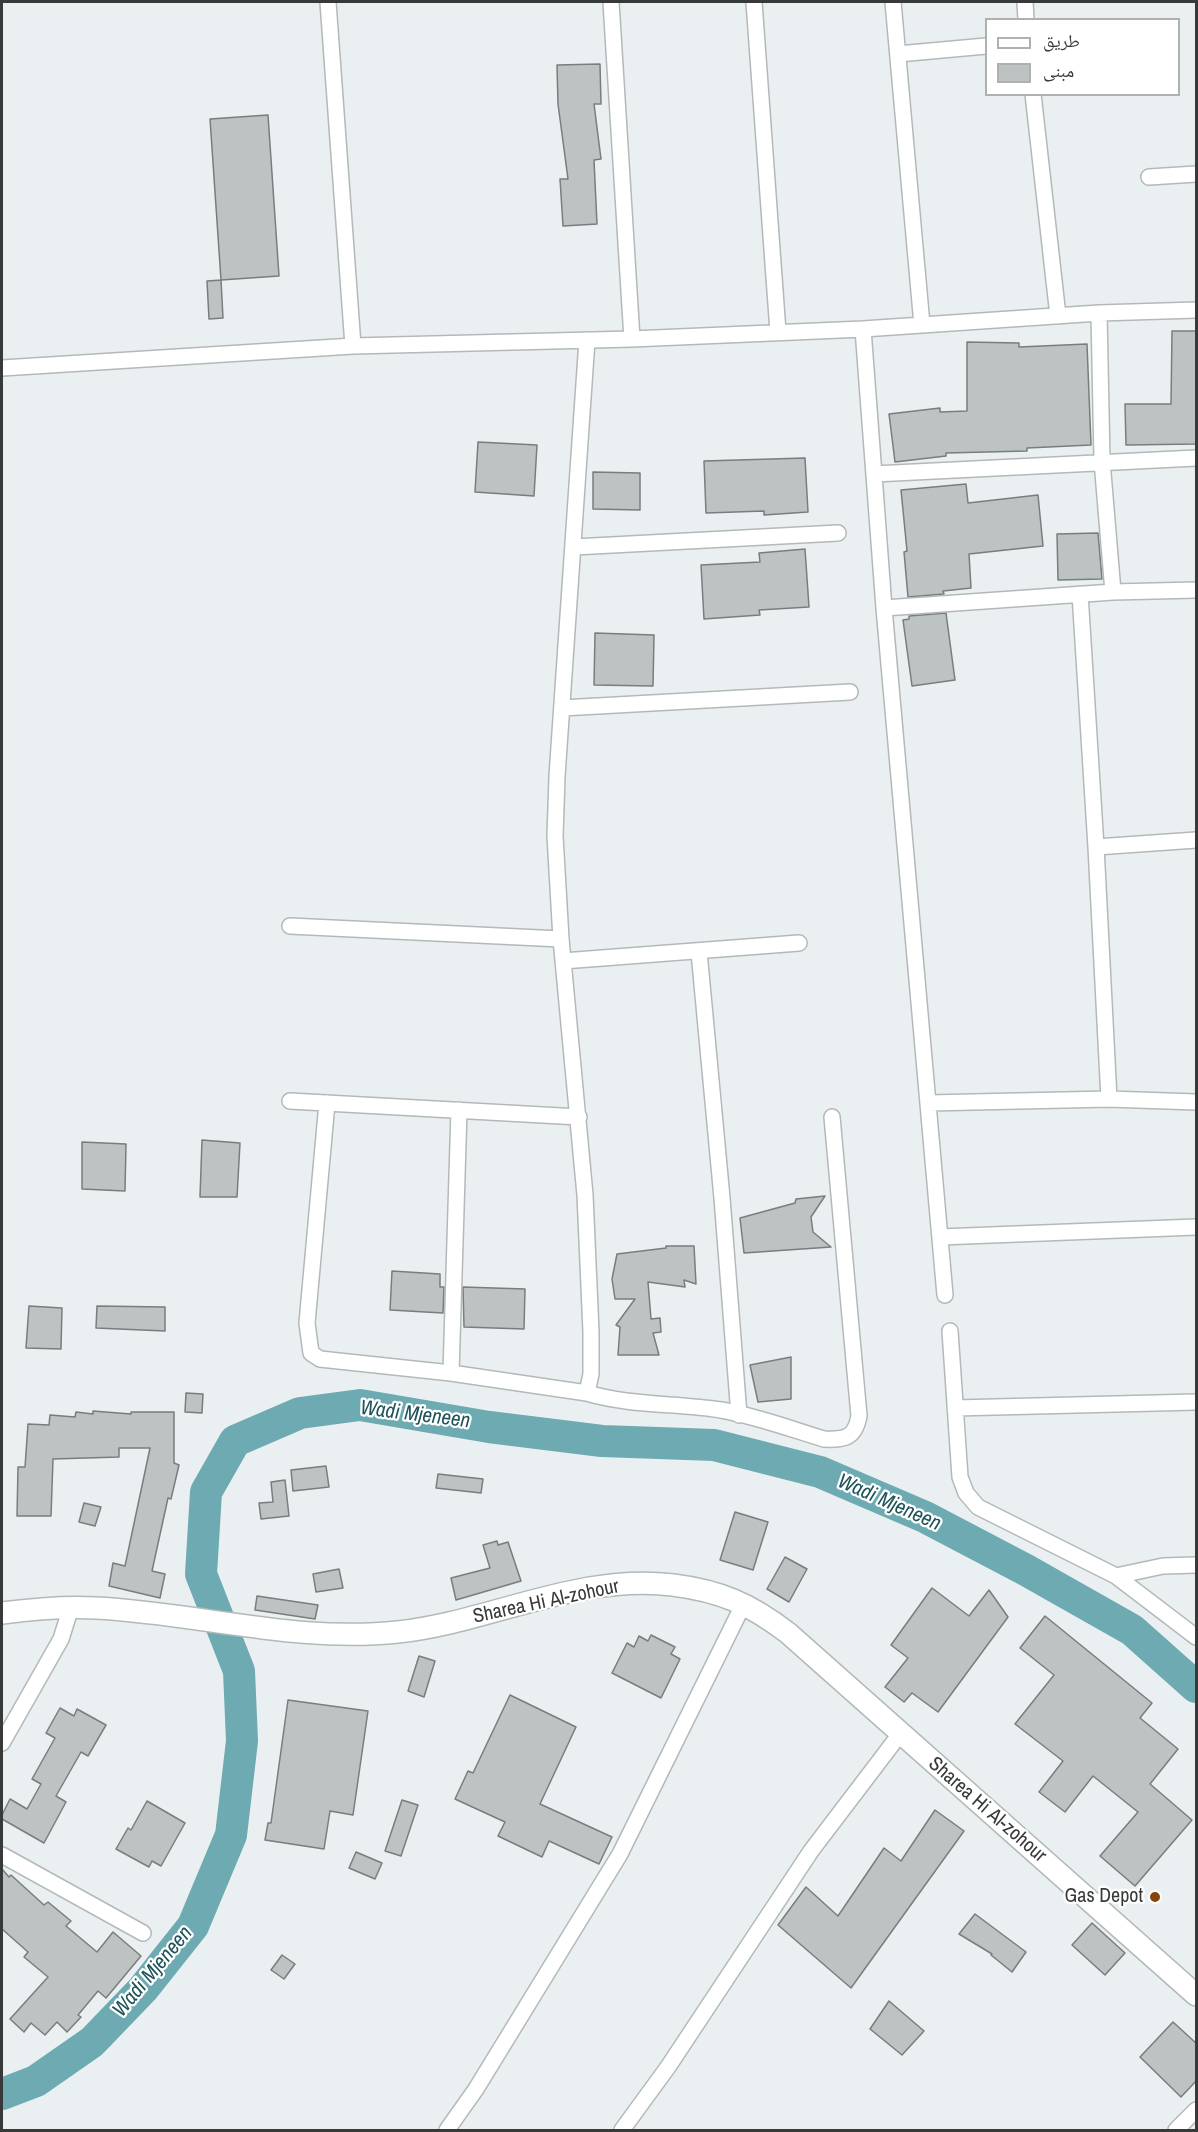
<!DOCTYPE html>
<meta charset="utf-8">
<style>
body{margin:0}
#map{position:relative;width:1198px;height:2132px;overflow:hidden;background:#eaf0f1;font-family:"Archivo Narrow","Noto Naskh Arabic",sans-serif}
canvas{display:block}
.frame{position:absolute;inset:0;border:3px solid #383a3a;pointer-events:none}
.legend{position:absolute;left:985px;top:18px;width:195px;height:78px;box-sizing:border-box;background:#fff;border:2px solid #afb0b0;margin:0;padding:8px 10px;list-style:none;font-size:18px;color:#383a3a}
.legend li{display:flex;align-items:center;gap:12px;height:30px}
.legend b{width:30px;border:2px solid #afb0b0}
</style>
<div id="map">
<canvas width="1198" height="2132"></canvas>
<div class="frame"></div>
<ul class="legend">
<li><b style="height:8px;background:#fff"></b>طريق</li>
<li><b style="height:16px;background:#bdc2c3"></b>مبنى</li>
</ul>
</div>
<script>
const ctx = document.querySelector('canvas').getContext('2d');
ctx.lineJoin = 'round';
function strokePath(path, color, width, dash) {
  ctx.strokeStyle = color;
  ctx.lineWidth = width;
  ctx.lineCap = dash ? 'butt' : 'round';
  ctx.setLineDash(dash || []);
  ctx.stroke(path);
}
function fill(path, color) {
  ctx.fillStyle = color;
  ctx.fill(path, 'evenodd');
}
function drawText(font, color, halo, rows, align = 'center') {
  ctx.font = font + ' "Archivo Narrow",sans-serif';
  ctx.lineWidth = 4.5;
  ctx.setLineDash([]);
  ctx.textBaseline = 'middle';
  ctx.strokeStyle = halo;
  ctx.fillStyle = color;
  for (const [text, x, y, turn = 0] of rows) {
    ctx.save();
    ctx.translate(x, y);
    ctx.rotate((+turn || 0) * Math.PI / 180);
    ctx.textAlign = isNaN(turn) ? turn : align;
    if (halo) ctx.strokeText(text, 0, 0);
    ctx.fillText(text, 0, 0);
    ctx.restore();
  }
}
const river = new Path2D(`
 M2,2094L36,2081L92,2042L143,1989L193,1926L231,1835L242,1741L239,1671L201,1574L206,1492L235,1441L300,1413L360,1405L489,1427L602,1441L714,1445L820,1472L925,1517L1026,1570L1132,1630L1196,1687`);
const building = new Path2D(`
 M600,64L601,104H594L601,159L594,160L597,224L563,226L560,179H568L558,104L557,65Z
 M268,115L279,276L221,280L210,119Z
 M221,280L223,318L209,319L207,281Z
 M1172,331H1197V444L1126,445L1125,404H1171Z
 M967,342L1019,343V347L1087,344L1091,445L1027,448V451L946,453V456L895,462L889,414L940,408V412L967,411Z
 M478,442L537,445L534,496L475,492Z
 M805,458L808,512L764,515V511L706,513L704,461Z
 M593,472L640,473V510L593,509Z
 M966,484L968,503L1038,495L1043,546L969,554L971,588L943,591L944,594L908,597L904,552L907,551L901,490Z
 M1098,533L1102,579L1058,580L1057,534Z
 M805,549L809,607L759,610L760,615L704,619L701,565L760,562L759,553Z
 M946,613L955,680L912,686L903,620L909,619V616Z
 M595,633L654,635L653,686L594,685Z
 M202,1140L240,1143L237,1197H200Z
 M82,1142L126,1144L125,1191L82,1189Z
 M825,1196L811,1217L813,1232L831,1247L744,1253L740,1218L795,1203L796,1199Z
 M666,1246H694L696,1284L684,1280L685,1287L648,1282L651,1319L660,1318L661,1332L653,1333L659,1355H618L620,1327L616,1325L635,1299H615L612,1279L617,1254L666,1248Z
 M392,1271L440,1274V1287H444L443,1313L390,1310Z
 M463,1287L525,1289L524,1329L464,1327Z
 M29,1306L62,1308L61,1349L26,1348Z
 M97,1306L165,1307V1331L96,1328Z
 M791,1357V1399L758,1402L750,1365Z
 M186,1393L203,1394L202,1413L185,1412Z
 M93,1411L131,1414V1412H174V1463L179,1465L171,1499L168,1498L152,1571L165,1574L160,1598L109,1586L113,1563L125,1566L150,1448H119V1457L53,1459L51,1516H17L18,1467H25L28,1424L49,1425L50,1415L75,1417L76,1412L93,1414Z
 M326,1466L329,1487L293,1491L291,1470Z
 M438,1474L483,1479L481,1493L436,1488Z
 M285,1480L289,1516L261,1519L259,1503L273,1502L271,1482Z
 M84,1503L101,1507L95,1526L79,1522Z
 M735,1512L768,1522L753,1570L720,1560Z
 M497,1541L498,1545L508,1542L521,1581L456,1600L451,1578L490,1568L483,1545Z
 M785,1557L807,1569L789,1602L767,1589Z
 M339,1569L343,1588L316,1592L313,1574Z
 M932,1588L969,1616L989,1590L1008,1617L938,1712L912,1693L904,1702L885,1687L908,1658L891,1645Z
 M257,1596L318,1605L315,1619L255,1610Z
 M1045,1616L1152,1703L1140,1718L1178,1749L1150,1784L1192,1820L1135,1886L1100,1856L1138,1812L1093,1776L1065,1812L1039,1792L1063,1761L1015,1724L1054,1675L1020,1648Z
 M651,1635L675,1647L671,1654L680,1659L661,1698L612,1673L627,1643L634,1647L639,1636L648,1641Z
 M419,1656L435,1661L424,1697L408,1691Z
 M510,1695L576,1727L540,1804L612,1837L599,1864L549,1841L542,1857L498,1836L505,1822L455,1799L468,1771L473,1773Z
 M288,1700L368,1711L353,1815L330,1811L324,1849L265,1840L268,1823H271Z
 M60,1708L74,1716L77,1709L106,1725L88,1756L81,1752L56,1796L66,1802L44,1843L2,1819V1815L10,1799L27,1809L41,1784L32,1779L55,1738L46,1733Z
 M402,1800L418,1805L401,1856L385,1851Z
 M147,1801L185,1823L161,1866L152,1861L149,1867L116,1849L128,1828L131,1830Z
 M935,1810L964,1831L851,1988L778,1925L806,1887L838,1916L884,1848L901,1861Z
 M356,1852L382,1863L375,1879L349,1868Z
 M2,1869L9,1877L11,1875L44,1905L48,1902L71,1921L66,1926L97,1952L113,1932L141,1956L106,1998L98,1991L78,2015L81,2017L67,2032L57,2022L45,2035L31,2023L24,2032L10,2019L48,1977L24,1957L28,1952L2,1929Z
 M975,1914L1026,1952L1012,1972L991,1955L992,1954L959,1934Z
 M1092,1923L1125,1953L1105,1975L1072,1945Z
 M282,1955L295,1964L284,1979L271,1970Z
 M889,2001L924,2031L902,2055L870,2029Z
 M1173,2022L1197,2044V2080L1181,2097L1140,2057Z`);
const street = new Path2D(`
 M328,2L353,346
 M611,2L632,339
 M754,2L778,332
 M893,2L922,325
 M1025,2L1026,20
 M898,54L986,46
 M1033,94L1058,316
 M1149,177L1196,174
 M1099,313L1102,461L1113,592
 M863,329L884,608L945,1295
 M2,368L353,346L632,339L863,329L1099,313L1196,310
 M874,474L1196,458
 M574,547L838,533
 M1080,594L1096,847L1109,1099
 M884,608L1113,592L1196,590
 M562,708L850,692
 M1096,847L1196,840
 M290,926L561,939
 M699,952L722,1198L739,1415
 M563,961L799,943
 M290,1101L579,1117
 M327,1103L307,1323L311,1353L320,1359L451,1373L587,1393L591,1374V1332L585,1195L561,939L555,836L557,776L587,340
 M928,1103L1109,1099L1196,1102
 M940,1237L1196,1227
 M950,1331L960,1477L966,1493L978,1507L1116,1576L1196,1637
 M451,1373L459,1110
 M587,1393C631,1406 676,1403 721,1410C756,1416 791,1429 824,1439C845,1440 855,1438 859,1416L832,1117
 M955,1408L1196,1402
 M1116,1576L1163,1566L1196,1565
 M2,1743L61,1639L71,1607
 M2,1855L143,1933
 M447,2130L476,2089L620,1854L744,1603
 M622,2130L668,2067L811,1851L900,1734
 M1176,2130L1196,2110`);
const secondary = new Path2D(`
 M2,1613C33,1609 64,1606 96,1608C197,1613 296,1643 398,1632C490,1622 579,1573 673,1585C721,1591 750,1604 788,1633L1196,1995`);
const markers = [
 [1155,1897,6,"#84450a"]
];
const streetNames = [
 ["Sharea Hi Al-zohour",546,1602,-12],
 ["Sharea Hi Al-zohour",987,1810,41]
];
const poiNames = [
 ["Gas Depot",1143,1897]
];
const waterNames = [
 ["Wadi Mjeneen",415,1415,7],
 ["Wadi Mjeneen",889,1503,24],
 ["Wadi Mjeneen",153,1972,-50]
];
strokePath(river, '#6daab1', 32);
fill(building, '#bdc2c3');
strokePath(building, '#787d7d', 1.5);
strokePath(street, '#b3b9b9', 18);
strokePath(secondary, '#b3b9b9', 24);
strokePath(street, '#fff', 15);
strokePath(secondary, '#fff', 21);
for (const [x, y, r, color] of markers) {
  const dot = new Path2D();
  dot.arc(x, y, r, 0, 2 * Math.PI);
  ctx.fillStyle = color;
  ctx.fill(dot);
  strokePath(dot, '#fff', 2);
}
drawText('20px', '#383a3a', '#fff', streetNames);
drawText('20px', '#383a3a', '#fff', poiNames, 'right');
drawText('italic 21px', '#1e5359', '#fff', waterNames);
</script>
